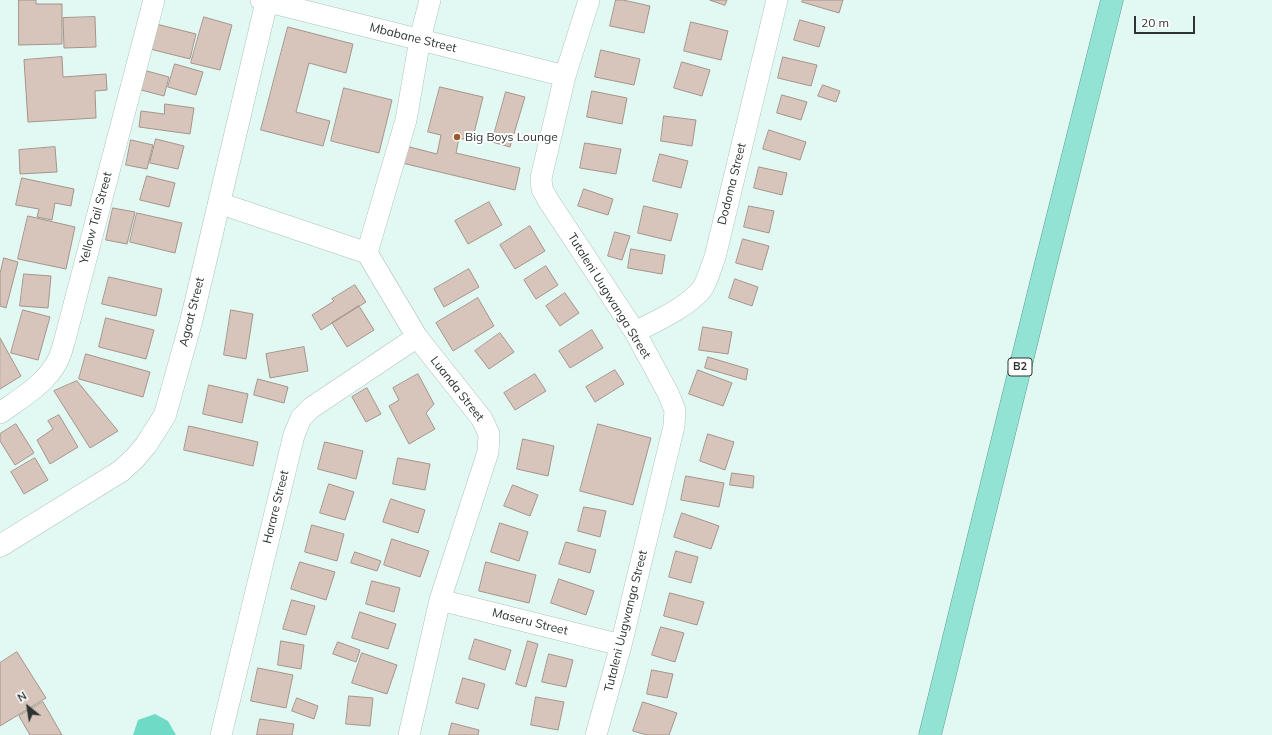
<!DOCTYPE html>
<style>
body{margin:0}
#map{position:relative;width:1272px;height:735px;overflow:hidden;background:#e2f8f2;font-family:Mulish,sans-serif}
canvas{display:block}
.north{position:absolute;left:8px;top:687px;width:40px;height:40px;-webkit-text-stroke:3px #fff;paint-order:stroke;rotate:330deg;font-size:11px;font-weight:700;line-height:16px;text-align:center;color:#2d3533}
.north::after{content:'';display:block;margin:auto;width:14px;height:18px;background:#2d3533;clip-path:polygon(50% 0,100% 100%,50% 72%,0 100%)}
.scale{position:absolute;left:1134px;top:16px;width:61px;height:18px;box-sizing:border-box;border:2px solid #2d3533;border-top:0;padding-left:5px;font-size:12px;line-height:14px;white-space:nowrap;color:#2d3533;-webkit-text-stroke:3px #fff;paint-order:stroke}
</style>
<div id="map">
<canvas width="1272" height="735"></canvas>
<div class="north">N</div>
<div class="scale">20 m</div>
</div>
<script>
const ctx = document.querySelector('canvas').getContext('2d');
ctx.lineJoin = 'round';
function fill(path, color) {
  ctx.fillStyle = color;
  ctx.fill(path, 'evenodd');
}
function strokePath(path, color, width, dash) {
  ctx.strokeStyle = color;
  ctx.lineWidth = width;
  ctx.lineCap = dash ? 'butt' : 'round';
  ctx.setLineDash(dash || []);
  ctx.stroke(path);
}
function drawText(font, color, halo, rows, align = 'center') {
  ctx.font = font + ' Mulish,sans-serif';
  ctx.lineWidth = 4;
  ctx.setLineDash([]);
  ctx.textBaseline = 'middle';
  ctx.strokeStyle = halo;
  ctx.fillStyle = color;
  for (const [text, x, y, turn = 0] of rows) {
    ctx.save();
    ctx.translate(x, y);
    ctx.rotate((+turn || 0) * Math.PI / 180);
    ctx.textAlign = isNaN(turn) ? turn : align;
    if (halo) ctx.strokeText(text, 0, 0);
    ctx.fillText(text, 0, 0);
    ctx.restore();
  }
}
const green = new Path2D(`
 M155,714L168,721L176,735H133L138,720Z`);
const building = new Path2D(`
 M19,0H36V4H62V44L19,45Z
 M616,0H623L650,6L644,33L610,26Z
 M710,0H727L725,5Z
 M803,0H843L839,13L802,2Z
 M95,17L96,47L64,48L63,18Z
 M204,17L232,25L220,70L191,63Z
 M800,20L825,27L819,47L794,40Z
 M691,22L728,31L721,60L684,51Z
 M156,24L196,34L190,59L150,49Z
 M288,27L353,44L346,73L309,63L296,112L330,121L323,146L261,130Z
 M601,50L640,59L634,85L595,77Z
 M62,57L63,77L106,74L107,90L95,91L96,118L28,122L24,60Z
 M783,57L817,65L811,86L778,78Z
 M682,62L710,70L702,96L674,88Z
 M175,64L203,72L196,95L168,87Z
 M147,71L169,77L164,96L141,90Z
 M823,85L840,91L836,102L818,96Z
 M440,87L483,97L472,141L459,138L456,153L520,168L515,190L402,163L406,146L437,154L441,135L428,132Z
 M344,88L392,100L379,153L331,141Z
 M592,91L627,98L622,124L587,117Z
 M506,92L525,97L510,147L492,142Z
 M782,95L807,102L801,120L777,113Z
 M165,104L194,108L190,134L139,127L141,111L164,114Z
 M664,116L696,120L692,146L661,141Z
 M769,130L806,142L800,160L763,149Z
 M156,139L184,146L178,169L150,163Z
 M131,140L153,145L147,169L126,165Z
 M585,143L621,149L616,174L580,168Z
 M55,147L57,172L20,174L19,150Z
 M660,154L688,161L681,188L653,181Z
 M759,167L787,173L782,195L754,188Z
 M147,176L175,183L169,207L140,200Z
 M22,178L74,189L71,206L55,203L52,220L37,217L39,209L16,205Z
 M584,189L613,199L608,215L578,206Z
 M489,202L502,225L468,244L455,221Z
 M644,206L678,214L671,241L638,233Z
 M749,206L774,211L769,233L744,227Z
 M113,208L135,212L127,244L106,240Z
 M137,213L182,223L175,253L130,242Z
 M28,216L75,227L66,269L18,259Z
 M530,226L545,251L515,269L500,245Z
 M615,232L630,236L622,260L608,256Z
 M743,239L769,246L762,270L736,263Z
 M631,249L665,255L662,274L628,268Z
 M4,258L18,262L6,308L0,306V274Z
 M546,266L558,285L536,299L524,280Z
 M469,269L479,287L444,307L434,289Z
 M24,274L51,276L48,308L20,306Z
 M109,277L162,289L156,316L102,304Z
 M735,279L758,287L752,306L729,298Z
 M355,285L366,302L321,330L312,315L334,301L332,299Z
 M565,293L579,313L560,326L546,306Z
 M478,298L494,326L453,351L436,323Z
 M359,306L374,330L347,347L332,323Z
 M23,310L50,317L38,360L11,353Z
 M231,310L253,314L246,359L224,355Z
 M106,318L154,330L146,359L99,347Z
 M703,327L732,332L728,354L699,350Z
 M592,330L603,348L570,368L559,351Z
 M500,333L514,352L489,369L475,351Z
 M0,338L21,376L0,389Z
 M304,347L308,371L270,378L266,354Z
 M86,354L150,372L143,397L79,379Z
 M708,357L748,369L746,380L705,368Z
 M615,370L624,384L595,402L586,387Z
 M698,370L732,383L723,406L689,394Z
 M418,374L434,404L426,413L435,429L409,444L389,406L399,400L393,388Z
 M535,374L546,391L515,410L504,393Z
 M258,379L288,387L284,403L254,395Z
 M77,381L118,431L90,448L54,391Z
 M209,385L248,394L242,423L203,414Z
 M367,388L381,414L366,422L352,397Z
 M59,415L78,447L50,464L37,440L53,429L48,421Z
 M16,424L34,453L15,465L0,441V434Z
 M598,424L651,438L633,505L580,491Z
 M189,426L258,442L253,466L184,450Z
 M708,434L734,442L725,470L700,461Z
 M523,439L554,446L548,476L517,469Z
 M325,442L363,451L356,479L318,469Z
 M35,458L48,480L24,494L11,472Z
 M398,458L430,464L425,490L393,484Z
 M732,473L754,476L753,488L730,485Z
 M686,476L724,483L719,507L681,500Z
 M329,484L354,492L345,520L320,513Z
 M513,485L538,495L530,516L504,506Z
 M391,499L425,510L418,533L383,522Z
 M584,507L606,511L600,537L578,531Z
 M682,513L719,526L711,549L674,537Z
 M500,523L528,532L519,561L491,552Z
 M312,525L344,534L337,561L305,552Z
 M392,539L429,551L420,577L384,565Z
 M566,542L596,550L590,573L559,564Z
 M676,551L698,557L691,583L669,577Z
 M355,552L381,561L377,571L351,563Z
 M300,562L335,572L326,600L291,589Z
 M486,562L536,575L529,603L479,591Z
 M559,579L594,591L586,615L551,603Z
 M372,581L400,588L394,612L366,604Z
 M670,593L704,602L697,625L664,616Z
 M292,600L315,606L306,635L283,629Z
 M360,612L396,624L388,649L352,638Z
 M661,627L684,633L675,662L652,655Z
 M475,639L511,650L505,670L469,659Z
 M281,641L304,645L301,669L278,665Z
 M528,641L538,644L526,687L516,684Z
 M338,642L360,650L356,662L333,654Z
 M17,652L46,698L0,726V663Z
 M362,653L397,665L387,694L352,683Z
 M549,654L573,660L566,687L542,682Z
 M258,668L293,675L286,708L251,701Z
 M652,670L673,674L667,698L647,694Z
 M463,678L485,684L478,709L456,703Z
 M349,696L373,698L370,726L346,724Z
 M536,697L564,702L558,730L531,725Z
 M297,698L318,706L314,719L292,711Z
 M43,702L62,735H30L19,716Z
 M643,702L677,713L669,735H647L633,731Z
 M260,719L294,724L292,735H257Z
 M452,723L479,730L478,735H449Z`);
const minor = new Path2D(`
 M261,0L565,76
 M589,0L565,76L541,178L542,189L548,200L635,332L668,393L675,410L674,426L621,645L596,735
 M219,203L367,253L417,337L482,419L489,434L488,452L440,600L409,735
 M367,253L406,120L420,39L430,0
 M635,332C656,321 688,307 702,289C708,280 711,267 715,257L777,0
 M0,413C21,398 46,384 58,360C61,354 63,346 65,339L154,0
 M440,600L621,645
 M221,735L294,435L301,418L311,408L417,337`);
const tertiary = new Path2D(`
 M0,546L121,471L135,458L146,445L165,415L191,322L267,0`);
const trunk = new Path2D(`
 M930,735L1042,279L1112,0`);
const markers = [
 [457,137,4,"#9e582d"]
];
const shields = [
 [1020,367,24]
];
const shieldNames = [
 ["B2",1020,367]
];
const streetNames = [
 ["Mbabane Street",413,38,14],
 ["Dodoma Street",732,184,-76],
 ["Yellow Tail Street",96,218,-75],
 ["Tutaleni Uugwanga Street",609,296,58],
 ["Agaat Street",192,312,-76],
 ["Luanda Street",457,389,52],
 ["Harare Street",276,507,-76],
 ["Tutaleni Uugwanga Street",626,621,-76],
 ["Maseru Street",530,622,14]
];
const poiNames = [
 ["Big Boys Lounge",465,137]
];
fill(green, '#6fdac6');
fill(building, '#d7c5bc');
strokePath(building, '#a5948b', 1);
strokePath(minor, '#adc2bd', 22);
strokePath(tertiary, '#adc2bd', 23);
strokePath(trunk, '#5ea294', 23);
strokePath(minor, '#fff', 21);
strokePath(tertiary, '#fff', 22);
strokePath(trunk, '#93e3d4', 22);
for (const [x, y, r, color] of markers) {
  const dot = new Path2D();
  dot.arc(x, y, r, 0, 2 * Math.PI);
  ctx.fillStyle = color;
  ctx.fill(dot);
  strokePath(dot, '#fff', 1.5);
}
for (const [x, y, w] of shields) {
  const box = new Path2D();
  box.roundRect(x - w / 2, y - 9, w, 18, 3);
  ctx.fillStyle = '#fff';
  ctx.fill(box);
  strokePath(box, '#2d3533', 1);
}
drawText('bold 11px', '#2d3533', null, shieldNames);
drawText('12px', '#2d3533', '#fff', streetNames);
drawText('12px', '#2d3533', '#fff', poiNames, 'left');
</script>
